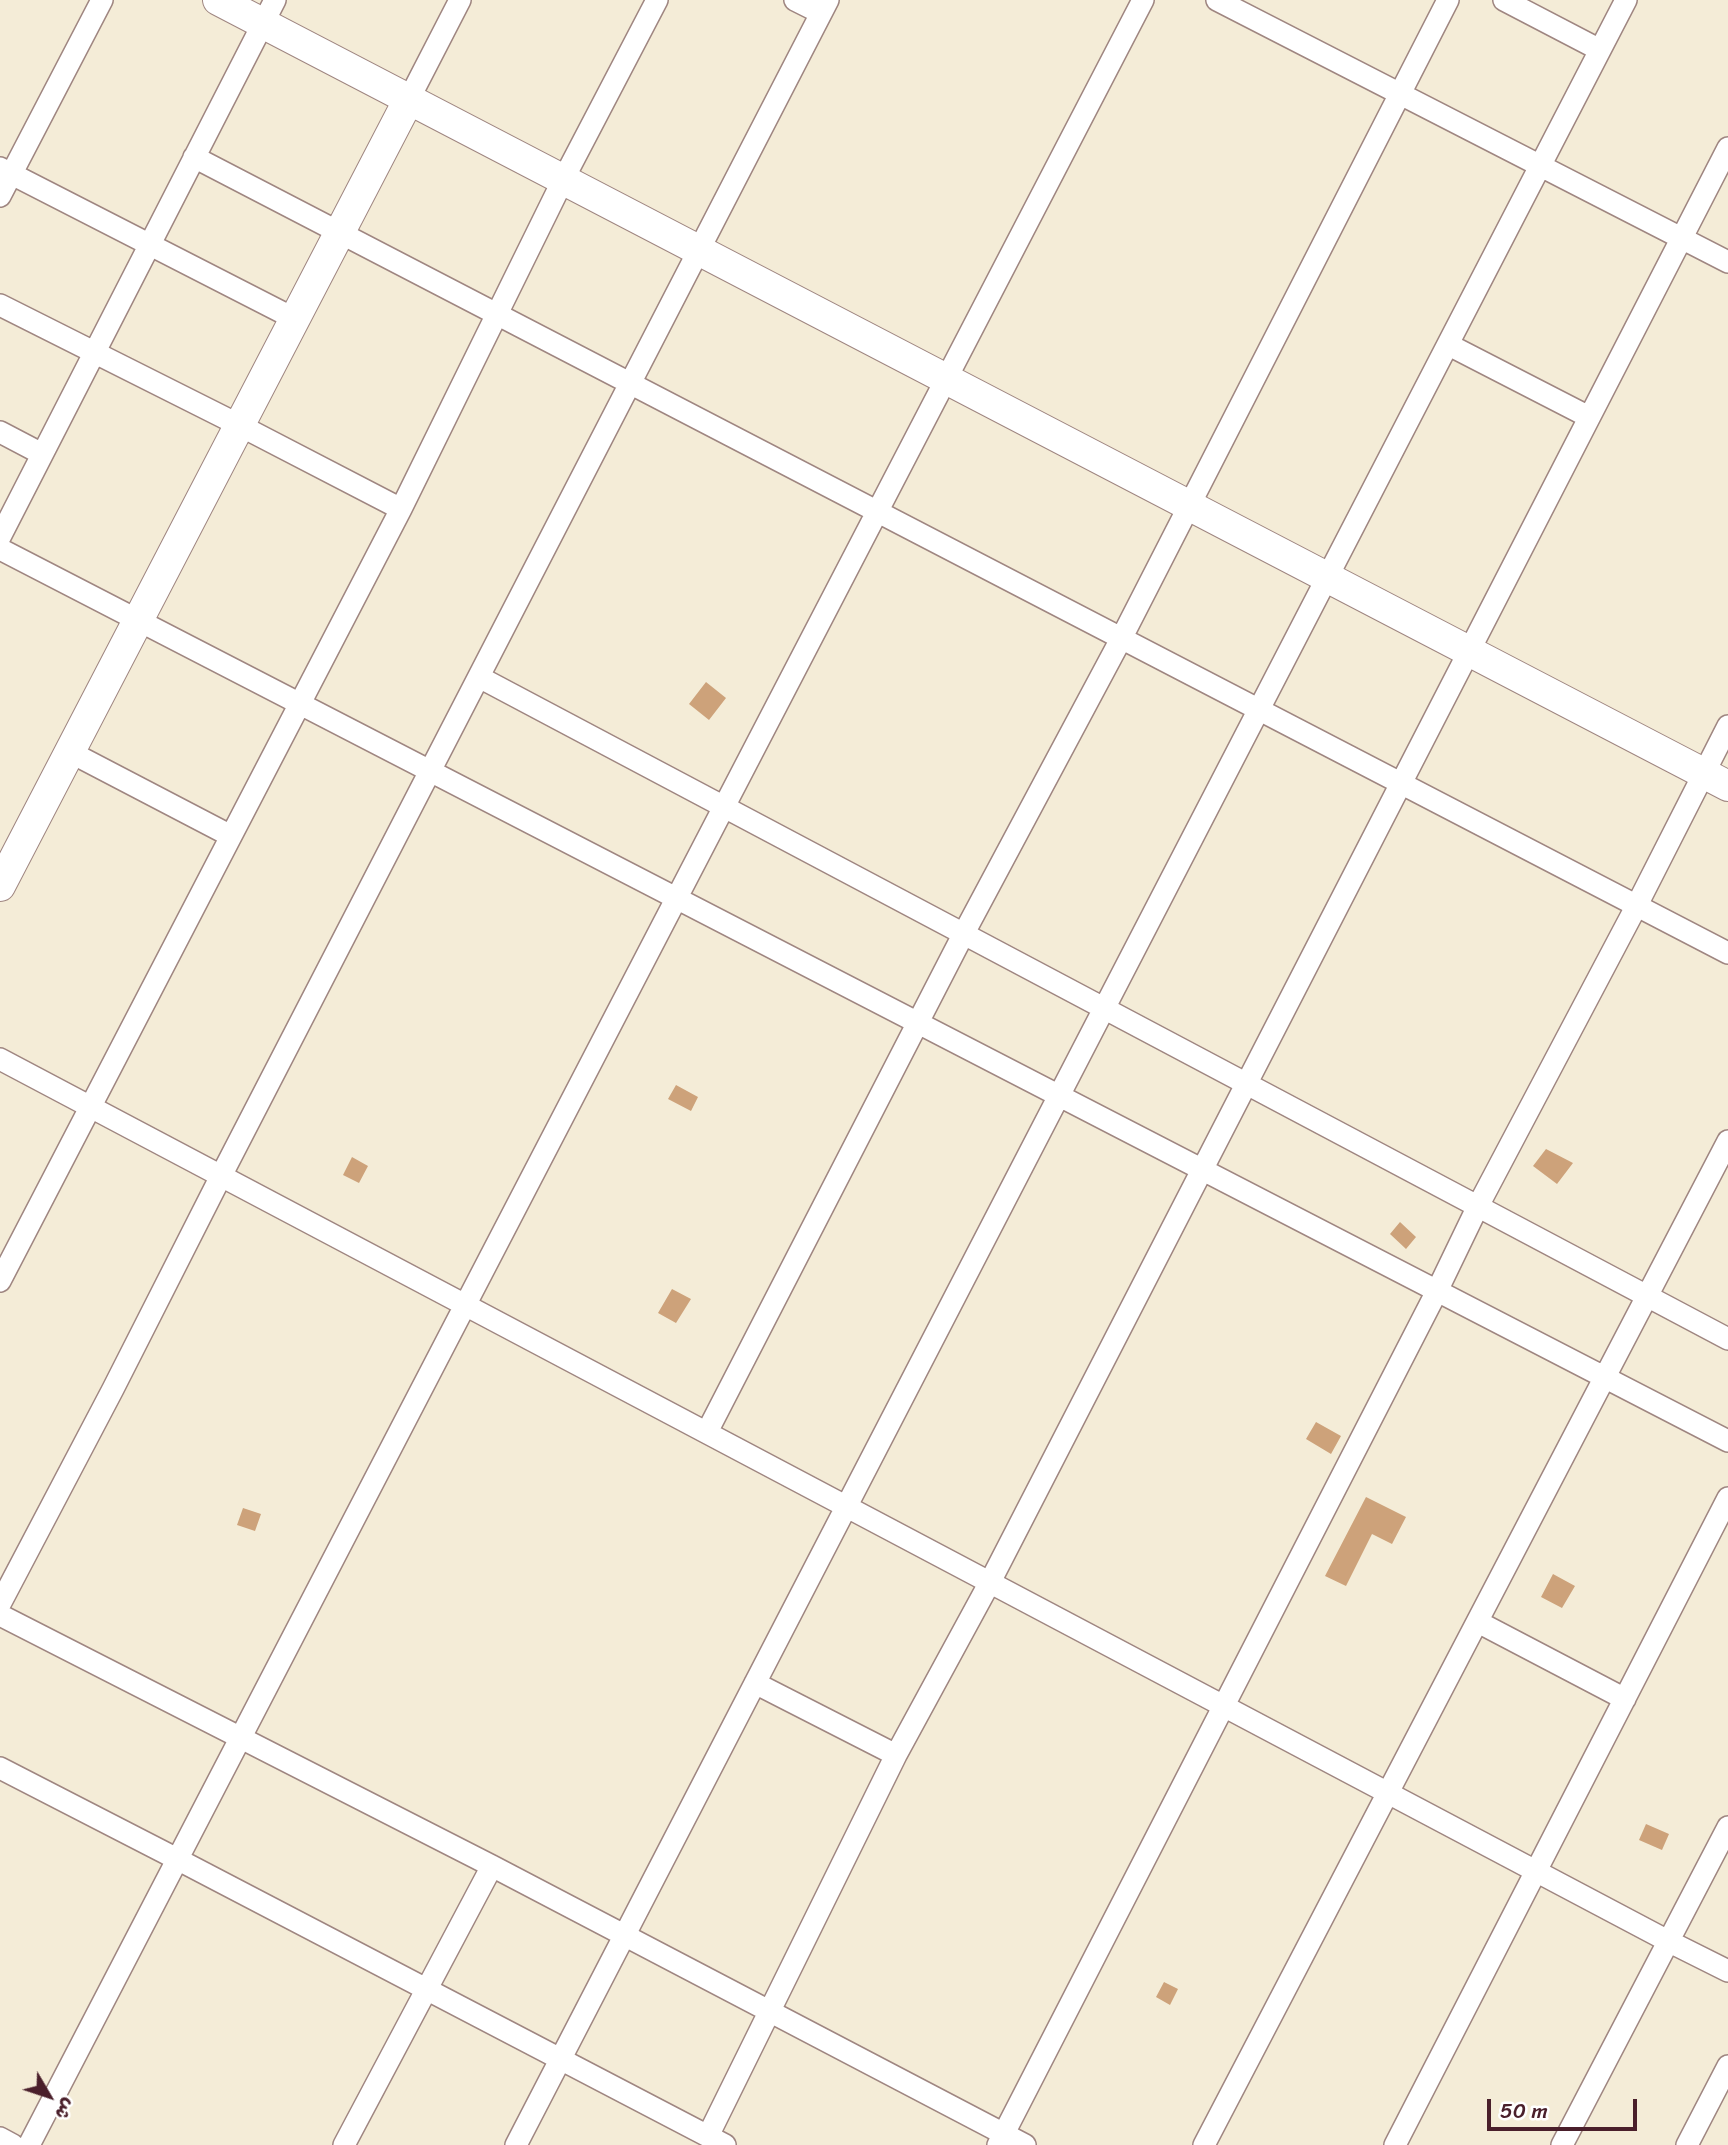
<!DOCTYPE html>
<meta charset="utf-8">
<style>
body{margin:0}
#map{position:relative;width:1728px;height:2145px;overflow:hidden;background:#f4ecd7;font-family:Sriracha,"Playpen Sans Arabic",sans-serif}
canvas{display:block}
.north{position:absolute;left:14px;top:2061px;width:70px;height:70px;-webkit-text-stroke:5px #fff;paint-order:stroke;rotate:129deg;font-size:19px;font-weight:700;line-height:28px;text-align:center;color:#4a1f2b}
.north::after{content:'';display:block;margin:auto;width:24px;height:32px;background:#4a1f2b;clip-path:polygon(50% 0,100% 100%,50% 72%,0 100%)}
.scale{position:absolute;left:1487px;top:2099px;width:150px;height:32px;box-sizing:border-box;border:4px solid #4a1f2b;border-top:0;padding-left:9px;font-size:21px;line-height:24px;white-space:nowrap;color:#4a1f2b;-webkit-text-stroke:5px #fff;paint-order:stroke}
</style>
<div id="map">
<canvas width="1728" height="2145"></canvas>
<div class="north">ش</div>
<div class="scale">50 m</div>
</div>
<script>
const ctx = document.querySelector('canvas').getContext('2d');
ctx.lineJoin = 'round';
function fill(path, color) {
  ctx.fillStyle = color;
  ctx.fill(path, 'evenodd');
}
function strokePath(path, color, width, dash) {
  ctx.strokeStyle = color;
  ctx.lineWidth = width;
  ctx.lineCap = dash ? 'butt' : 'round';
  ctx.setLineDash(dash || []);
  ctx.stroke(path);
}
const building = new Path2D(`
 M706,682L726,698L709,720L689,704Z
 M676,1085L698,1097L691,1111L668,1099Z
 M1546,1149L1573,1163L1557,1184L1533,1166Z
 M352,1157L368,1166L359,1183L343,1175Z
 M1400,1222L1416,1237L1406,1249L1390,1234Z
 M672,1289L691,1299L676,1323L658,1313Z
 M1316,1422L1341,1436L1331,1454L1306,1439Z
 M1366,1497L1406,1517L1392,1544L1372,1534L1346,1586L1325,1576Z
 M243,1508L261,1514L255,1531L237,1525Z
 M1553,1574L1575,1586L1562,1608L1541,1597Z
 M1646,1824L1669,1834L1662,1850L1639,1840Z
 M1164,1982L1178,1989L1170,2005L1156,1997Z`);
const street = new Path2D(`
 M795,0L821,13
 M1217,0L1728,262
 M1504,0L1600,50
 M409,99L460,0
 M194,157L1728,953
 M0,168L295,319
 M0,196L102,0
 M0,305L239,425L401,509
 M1449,345L1589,417
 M0,432L42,454
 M0,537L275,0
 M0,549L1728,1441
 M479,677L1728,1339
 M70,752L231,836
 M0,1059L1668,1941L1728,1971
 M0,1281L401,509L563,180L657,0
 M707,1432L964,933L1121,639L1448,0
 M0,1604L113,1389L221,1176L828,0
 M0,1615L492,1866L1025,2145
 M1478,1622L1625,1699
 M755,1683L896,1755
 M0,1768L177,1859L725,2145
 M708,2136L896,1755L990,1582L1728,148
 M0,2138L13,2145
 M29,2145L1143,0
 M344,2145L492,1866
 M516,2145L1626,0
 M998,2145L1437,1291L1478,1206L1637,905L1728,726
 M1204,2145L1728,1141
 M1395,2145L1728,1498
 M1562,2145L1728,1827
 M1687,2145L1728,2066`);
const secondary = new Path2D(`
 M218,0L1728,786
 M0,886L409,99`);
fill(building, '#cda27a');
strokePath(street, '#9f8681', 24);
strokePath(secondary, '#9f8681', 32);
strokePath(street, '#fff', 21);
strokePath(secondary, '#fff', 30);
</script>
